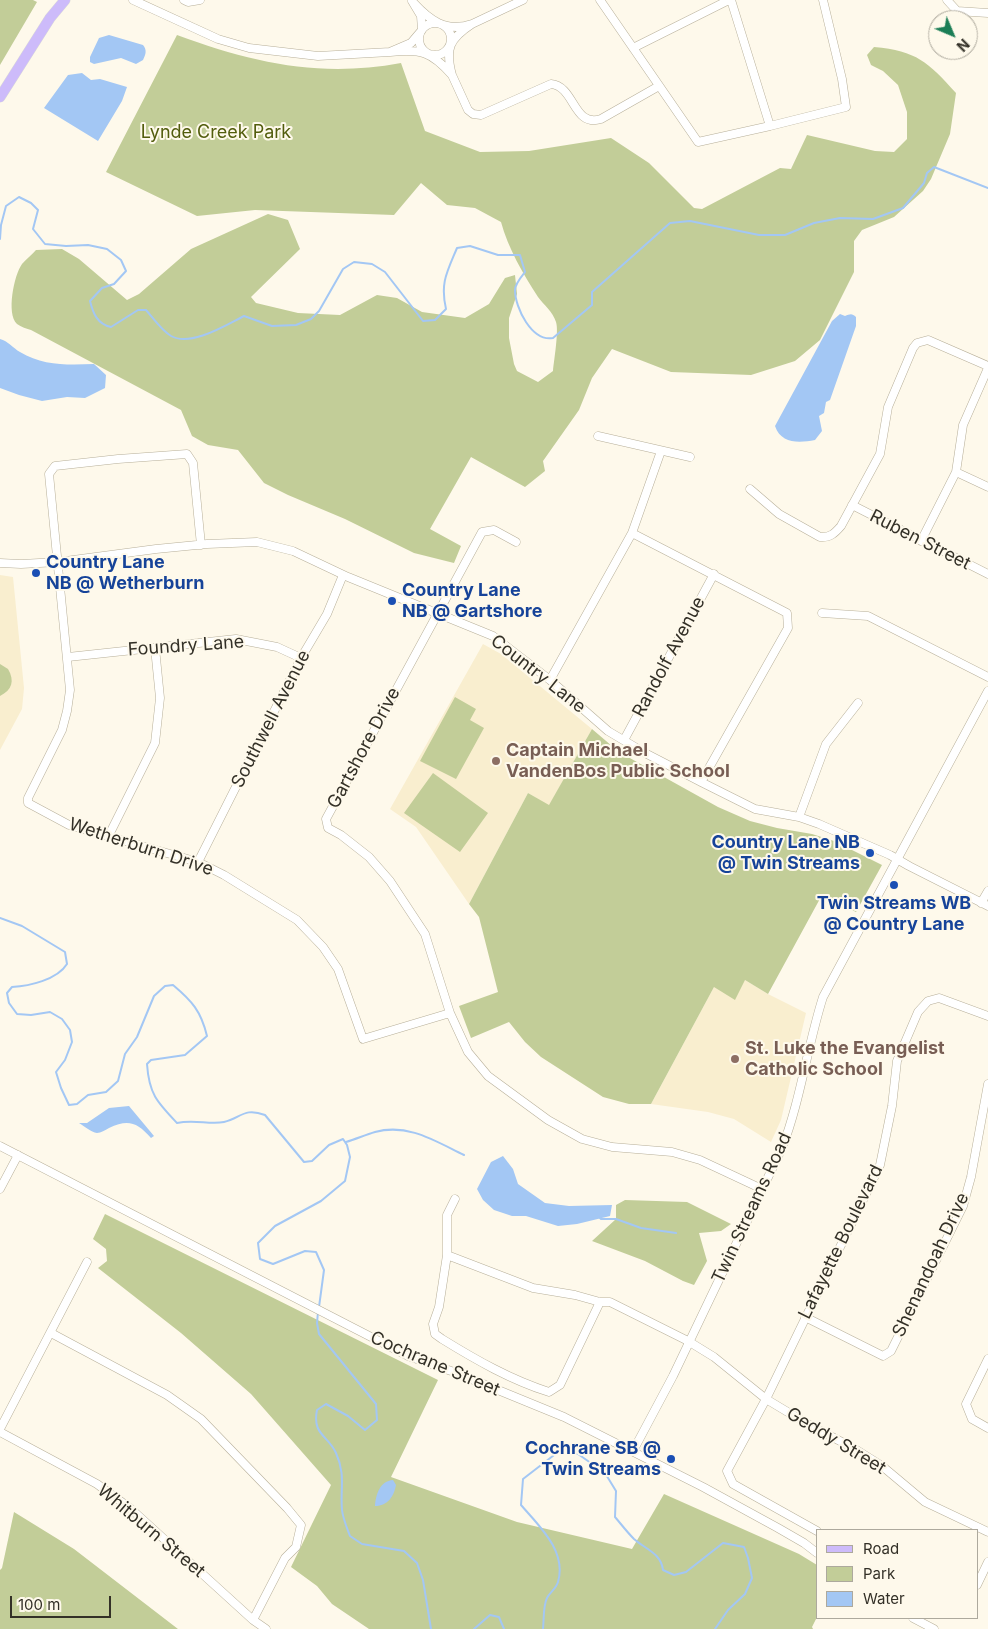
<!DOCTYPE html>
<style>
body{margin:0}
#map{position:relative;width:988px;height:1629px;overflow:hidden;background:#fef9eb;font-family:Inter,sans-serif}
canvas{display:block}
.legend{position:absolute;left:816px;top:1529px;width:162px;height:90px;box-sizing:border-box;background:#fef9eb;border:1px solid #ada99d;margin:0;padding:6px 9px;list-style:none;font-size:15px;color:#333027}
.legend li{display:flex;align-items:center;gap:10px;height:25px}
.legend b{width:25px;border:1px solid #ada99d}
.north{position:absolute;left:928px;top:10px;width:50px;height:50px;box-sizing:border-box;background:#fef9eb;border:1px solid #ada99d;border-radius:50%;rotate:135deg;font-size:14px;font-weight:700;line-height:20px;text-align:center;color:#333027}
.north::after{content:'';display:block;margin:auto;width:18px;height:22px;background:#1c7e56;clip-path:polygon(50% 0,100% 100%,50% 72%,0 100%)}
.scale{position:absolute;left:10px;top:1596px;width:101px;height:22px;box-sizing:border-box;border:2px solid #333027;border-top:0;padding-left:6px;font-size:15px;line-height:18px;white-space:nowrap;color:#333027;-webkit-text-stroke:4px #fef9eb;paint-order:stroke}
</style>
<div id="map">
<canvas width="988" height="1629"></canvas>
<ul class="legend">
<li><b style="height:6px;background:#cdbbfa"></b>Road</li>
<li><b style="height:14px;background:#c2cd98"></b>Park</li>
<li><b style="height:14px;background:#a3c7f4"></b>Water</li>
</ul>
<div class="north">N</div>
<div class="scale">100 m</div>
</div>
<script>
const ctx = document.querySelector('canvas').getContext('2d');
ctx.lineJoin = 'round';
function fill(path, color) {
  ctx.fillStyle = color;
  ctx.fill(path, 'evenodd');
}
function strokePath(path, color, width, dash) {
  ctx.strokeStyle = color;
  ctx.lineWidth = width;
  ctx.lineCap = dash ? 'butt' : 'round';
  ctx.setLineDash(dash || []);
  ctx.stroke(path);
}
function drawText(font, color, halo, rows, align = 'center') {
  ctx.font = font + ' Inter,sans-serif';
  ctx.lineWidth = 4;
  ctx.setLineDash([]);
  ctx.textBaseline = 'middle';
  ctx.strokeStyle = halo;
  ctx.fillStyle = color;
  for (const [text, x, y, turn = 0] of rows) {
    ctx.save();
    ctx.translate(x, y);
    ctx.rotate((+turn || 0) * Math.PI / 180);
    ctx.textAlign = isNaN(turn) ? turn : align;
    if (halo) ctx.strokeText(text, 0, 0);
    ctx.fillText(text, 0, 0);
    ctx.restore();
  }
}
const built = new Path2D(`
 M0,575L13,577L24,688L22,709L0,750Z
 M483,644L501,654L592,729L549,806L528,793L469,904L416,827L390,809Z
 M745,980L768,994L806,1013L781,1120L771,1142L734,1119L708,1112L651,1104L714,987Z`);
const green = new Path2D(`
 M0,0H33L37,2L0,65Z
 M177,35C253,63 320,78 401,63L425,131L480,152L529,151L611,138L649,163L694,208L702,209L780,168L791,169L807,135L875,151L894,152L907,139V112L898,85L883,71L871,65L867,55L874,47C917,51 928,62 956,93L950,134L931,179L923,191L894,217L862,230L854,241V272L820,340L795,361L751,375L671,372L612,349L592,378L579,410L543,461L545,471L525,487L471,457L430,529L461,546L454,563L414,553L345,519L288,495L264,483L238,450L208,445L192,436L181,410L31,330C27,329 21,327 17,324C6,314 14,275 22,264C26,259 32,255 36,250L62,249L79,259L127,300L139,294L191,249L268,214L288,220L300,249L251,297L256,303L298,313L340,315L377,295L397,298L422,312L465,318L489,304L505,278L515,275L517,294L509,318V338L514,364L517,371L538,382L553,371C554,360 559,331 556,322C553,312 544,305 538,297C523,274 508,248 501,222L475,208L447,205L421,183L394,215L255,210L197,216L106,172Z
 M0,664L8,669C15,681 12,690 0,696Z
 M455,697L476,709L470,720L484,728L456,779L420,761Z
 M592,729L619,752L718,807L750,821L777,828L812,834L834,841L882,865L856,912L822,895L768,994L745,980L735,1000L714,987L651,1104H629L603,1097L541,1057L525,1042L509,1022L471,1038L459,1006L498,992L479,917L469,904L528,793L549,805Z
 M433,773L488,813L460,852L404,813Z
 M625,1200L687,1202L731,1224L721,1231L699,1233L707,1261L694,1285L683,1281L645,1261L592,1241L616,1219V1205Z
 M105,1214L438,1380L391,1477L517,1522L632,1549L664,1494L799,1554L817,1565V1617L812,1627L813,1629H369L332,1604L317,1586L291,1567L331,1485L251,1394L181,1333L98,1268L107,1261L106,1249L93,1239Z
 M14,1512L74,1549L178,1629H0V1570L2,1568Z`);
const water = new Path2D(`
 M109,35L143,45C147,50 146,54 143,60L136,64L121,58L94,64L90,62V57L99,38Z
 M82,73L91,80L100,79L127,87L122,101L98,141L44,108L68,75Z
 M840,314L845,316C850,314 852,313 856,317V326L830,400L826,402L824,413L819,416L822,431L815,440C799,443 781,444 775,426L832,321Z
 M0,339C8,341 13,348 20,352C43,366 68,365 94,364L106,375L105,388L85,398L67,397L42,401L19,395L0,388Z
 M129,1106L154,1136L151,1138C137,1122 128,1119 109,1128C105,1130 101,1133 97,1133C91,1132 84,1126 79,1123H87L109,1108Z
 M503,1156L513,1169L518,1184L545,1203L569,1206L612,1205L610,1216L577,1224L558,1226L526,1216H512L494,1210L483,1200L477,1189L491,1162Z
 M393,1480L396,1485C394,1496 388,1506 375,1506C376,1494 380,1481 393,1480Z`);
const stream = new Path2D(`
 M0,239L1,225L6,206L19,197L31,203L38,210L33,229L45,244L66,246L88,245L107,249L121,260L126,271L114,284L102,288L90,301C93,313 97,324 111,327L138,310H146C153,318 162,331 171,336C191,347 226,325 244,316L272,326L296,325L311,319L319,311L343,269L354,262L372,264L385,272L423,321L435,320L446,309C440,283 447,272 457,248L470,246L498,255H520L525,272C521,277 515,284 515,290C515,308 532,342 553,338L592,305V292L670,223L690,221L759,235H785L814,223L840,218L873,219L903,208L924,183L927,173L934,167L988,188
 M0,918L22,926L65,952L67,964C57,980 29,986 12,987L7,993L9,1003L17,1014L31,1015L50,1012L62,1019L70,1030L72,1042L65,1060L56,1072L61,1088L69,1105L77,1104L88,1095L106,1092L118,1081L125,1054L137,1037L154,996L165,986L173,985C192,1001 201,1011 207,1036L185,1055L151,1060L147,1064C149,1094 157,1102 177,1123C194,1119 210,1125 224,1122C241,1118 244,1107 265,1115L304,1162L312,1161L329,1145L343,1139L347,1145L350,1157L345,1181L321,1201L275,1226L258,1243L260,1259L273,1264L305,1251L316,1252L324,1270L319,1307
 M346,1142C356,1139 365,1135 375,1132C408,1123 435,1141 464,1155
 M599,1217L601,1219H616L641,1228L676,1233
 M318,1312L317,1323L319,1334L376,1404L377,1420L365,1430L348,1416L326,1404L317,1410C312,1435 328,1435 336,1453C346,1475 340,1489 342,1510C343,1519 347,1528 350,1536L362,1544L404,1551L417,1563L423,1580L431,1629
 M474,1629L490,1615L499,1617L504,1629
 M543,1629C544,1620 543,1606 547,1598C550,1592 556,1589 558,1582C567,1551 539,1526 521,1505L523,1479L558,1452L578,1454L605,1473L616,1491L615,1517C621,1524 627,1532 634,1539C645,1549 661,1553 663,1570L674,1575L686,1572L723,1543L744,1547L748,1558L752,1578L745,1594L728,1610L715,1629`);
const minor = new Path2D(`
 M133,0L218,39L249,48L318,56L390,52
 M184,0L188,2L200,0
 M600,0L698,142L770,126L846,107L842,79L823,0
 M731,0L770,126
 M947,0L957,11L988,13
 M412,1C429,20 446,33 472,24C449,39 445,49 452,75C431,51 421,49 390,52L411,43L422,30L421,16Z
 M419 39a16 16 0 1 1 32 0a16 16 0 1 1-32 0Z
 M472,24L523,0
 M633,48L729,0
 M452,75L468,110L473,114L481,115L551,84C575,86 573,128 601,119L659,86
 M598,436L690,457
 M956,472L988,487
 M750,489L779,514L820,537C830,538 835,533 841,526L880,454L888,407L913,348L917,343L928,340L988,366
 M852,505L988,574
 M632,533L661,451
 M921,541L956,472L963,425L988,368
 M516,542L494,530L482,532L326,819L328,828L341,835L369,857L390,881L425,934L450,1013L468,1052L488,1076L548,1120L582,1139L612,1147L672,1152L700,1160L762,1189
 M201,545L193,463L187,454L118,459L55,466L49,474L70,690L67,711L62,730L28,798V803L69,825L198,862L224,875L297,920L323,947L338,969L363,1039L450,1013
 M0,563L21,564L58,562L156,549L207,544L257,542L293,551L348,577L493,636L550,680L608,731L645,753L701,782L755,809L799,817L819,824L890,855L909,866L988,906
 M822,613L868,616L988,677
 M68,657L236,639L277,647L301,658
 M550,680L632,533L787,613L788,628L701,782
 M624,740L714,574
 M799,817L826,744L858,703
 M109,835L155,743L160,698L155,648
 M198,862L301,658L327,614L343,575
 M981,903L988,891
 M0,1146L408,1356L454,1372L564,1417L703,1487L778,1528L804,1543L817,1553
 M0,1189L18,1155
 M455,1199L447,1215V1255L439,1307L433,1324L435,1334L442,1339C476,1360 511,1380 549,1392L560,1385L600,1302
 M447,1255L533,1288L575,1295L600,1302H610L688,1341L714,1357L766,1399L806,1423L855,1449L882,1466L925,1502L988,1532
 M805,1317L883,1356L891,1351L963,1206L971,1177L988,1084
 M51,1333L167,1395L201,1419L287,1508L301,1525L296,1547L285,1558L253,1620
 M988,1359L966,1404L972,1419L988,1428
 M0,1429L87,1262
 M0,1432L97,1484L131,1509L253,1620L266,1629
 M633,1451L673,1376L782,1148C801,1099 807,1047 823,997L988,691
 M817,1531L733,1484L727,1471L766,1399L880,1165L892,1106L897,1061L918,1012L928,1001L939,998L988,1016
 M977,1585L988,1562
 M913,1618L934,1629`);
const major = new Path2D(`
 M0,97L50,18L65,0`);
const markers = [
 [36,573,5,"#1a4fb4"],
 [392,601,5,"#1a4fb4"],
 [496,761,5,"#8d6e63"],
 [870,853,5,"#1a4fb4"],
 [894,885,5,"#1a4fb4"],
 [735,1059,5,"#8d6e63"],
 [671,1459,5,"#1a4fb4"]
];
const parkNames = [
 ["Lynde Creek Park",216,133]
];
const streetNames = [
 ["Ruben Street",920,540,27],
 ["Foundry Lane",186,646,-4],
 ["Randolf Avenue",669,657,-62],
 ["Country Lane",538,674,38],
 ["Southwell Avenue",271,719,-63],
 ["Gartshore Drive",364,748,-62],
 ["Wetherburn Drive",141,847,18],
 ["Twin Streams Road",752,1208,-65],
 ["Lafayette Boulevard",841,1242,-64],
 ["Shenandoah Drive",931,1265,-65],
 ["Cochrane Street",435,1364,23],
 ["Geddy Street",836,1441,31],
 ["Whitburn Street",151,1531,40]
];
const transitNames = [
 ["Country Lane",46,563],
 ["NB @ Wetherburn",46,584],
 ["Country Lane",402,591],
 ["NB @ Gartshore",402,612],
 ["Country Lane NB",860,843,"right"],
 ["@ Twin Streams",860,864,"right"],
 ["Twin Streams WB",894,904,"center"],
 ["@ Country Lane",894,925,"center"],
 ["Cochrane SB @",661,1449,"right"],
 ["Twin Streams",661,1470,"right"]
];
const educationNames = [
 ["Captain Michael",506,751],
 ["VandenBos Public School",506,772],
 ["St. Luke the Evangelist",745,1049],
 ["Catholic School",745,1070]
];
fill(built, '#f9eecf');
fill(green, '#c2cd98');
fill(water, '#a3c7f4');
strokePath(stream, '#a3c7f4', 2);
strokePath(minor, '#b7af99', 9);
strokePath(major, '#dadad8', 11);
strokePath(minor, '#fff', 8);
strokePath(major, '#cdbbfa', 10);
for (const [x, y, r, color] of markers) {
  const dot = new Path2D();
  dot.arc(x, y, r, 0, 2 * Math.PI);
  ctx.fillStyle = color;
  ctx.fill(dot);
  strokePath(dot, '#fef9eb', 2);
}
drawText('18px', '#525d0d', '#fef9eb', parkNames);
drawText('18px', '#333027', '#fef9eb', streetNames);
drawText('bold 18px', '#164399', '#fef9eb', transitNames, 'left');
drawText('bold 18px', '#785e54', '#fef9eb', educationNames, 'left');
</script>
